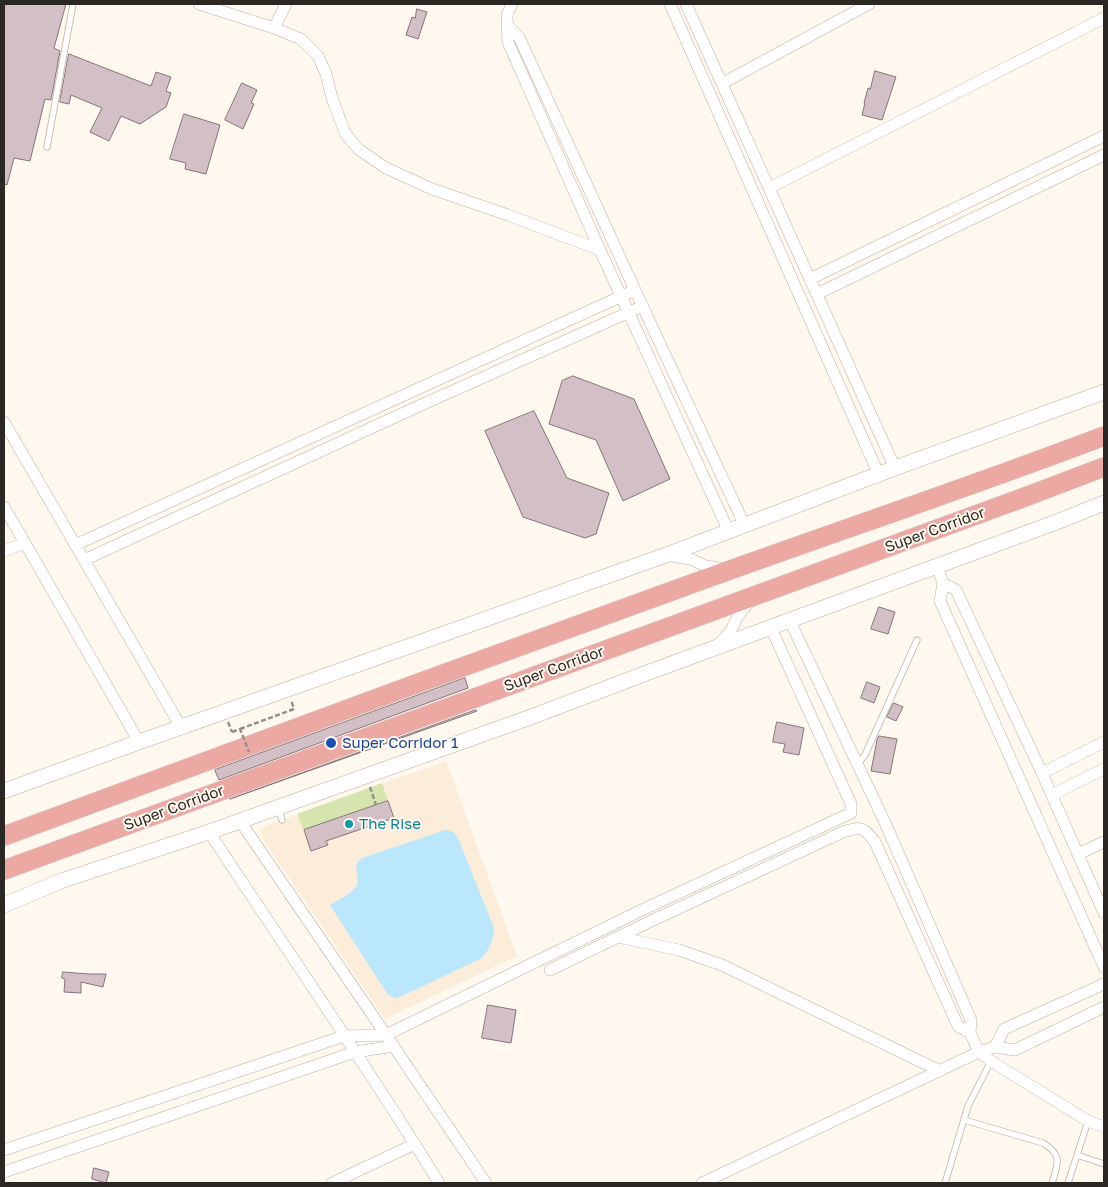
<!DOCTYPE html>
<style>
body{margin:0}
#map{position:relative;width:1108px;height:1187px;overflow:hidden;background:#fff8ef;font-family:"Golos Text",sans-serif}
canvas{display:block}
.frame{position:absolute;inset:0;border:5px solid #2b2722;pointer-events:none}
</style>
<div id="map">
<canvas width="1108" height="1187"></canvas>
<div class="frame"></div>
</div>
<script>
const ctx = document.querySelector('canvas').getContext('2d');
ctx.lineJoin = 'round';
function fill(path, color) {
  ctx.fillStyle = color;
  ctx.fill(path, 'evenodd');
}
function strokePath(path, color, width, dash) {
  ctx.strokeStyle = color;
  ctx.lineWidth = width;
  ctx.lineCap = dash ? 'butt' : 'round';
  ctx.setLineDash(dash || []);
  ctx.stroke(path);
}
function drawText(font, color, halo, rows, align = 'center') {
  ctx.font = font + ' "Golos Text",sans-serif';
  ctx.lineWidth = 4;
  ctx.setLineDash([]);
  ctx.textBaseline = 'middle';
  ctx.strokeStyle = halo;
  ctx.fillStyle = color;
  for (const [text, x, y, turn = 0] of rows) {
    ctx.save();
    ctx.translate(x, y);
    ctx.rotate((+turn || 0) * Math.PI / 180);
    ctx.textAlign = isNaN(turn) ? turn : align;
    if (halo) ctx.strokeText(text, 0, 0);
    ctx.fillText(text, 0, 0);
    ctx.restore();
  }
}
const commercial = new Path2D(`
 M446,761L517,956L385,1019L262,838L260,828Z`);
const green = new Path2D(`
 M382,783L388,801L304,830L297,814Z`);
const water = new Path2D(`
 M445,830L453,832L458,838L494,928C493,941 490,948 482,958L402,996L395,998L388,995L330,905C337,901 354,892 357,885C361,874 350,867 362,858Z`);
const building = new Path2D(`
 M4,4H66L54,48L60,51L51,100L45,99L30,161L14,158L7,185L4,184Z
 M417,9L427,12L418,39L406,35L412,17L415,18Z
 M69,54L151,86L156,72L171,77L166,91L171,93L166,107L140,124L121,116L109,141L90,132L102,108L71,95L69,104L60,102Z
 M875,71L896,77L882,120L862,115L865,103H864L868,88L870,89Z
 M242,83L257,90L251,103L254,104L243,129L225,120Z
 M184,114L220,125L206,174L185,169L186,163L170,159Z
 M573,376L634,399L670,479L623,501L596,440L549,424L562,381Z
 M534,411L567,478L609,493L596,534L585,538L523,517L485,431Z
 M879,607L895,612L888,634L871,629Z
 M465,678L468,688L219,780L215,771V770Z
 M867,682L880,687L874,703L861,698Z
 M894,703L903,707L896,721L887,717Z
 M476,710L477,711L230,799Z
 M777,722L804,728L799,755L783,752L785,744L773,742Z
 M879,736L897,739L890,774L871,771L877,740Z
 M388,801L394,818L326,841L328,845L311,851L304,830Z
 M63,972L89,974H106L103,987L81,982V993L64,992L65,979L62,978Z
 M488,1005L516,1010L511,1043L482,1038Z
 M94,1168L109,1172L106,1183L92,1179Z`);
const path = new Path2D(`
 M228,722L232,732
 M240,729L294,709L291,700
 M370,787L376,805`);
const service = new Path2D(`
 M47,147L73,4
 M857,765L865,755L917,640
 M278,808L282,820
 M964,1120L1043,1143C1063,1155 1058,1164 1052,1183
 M1077,1155L1104,1164
 M945,1183L968,1106L991,1061
 M1068,1183L1088,1121`);
const minor = new Path2D(`
 M199,4L274,28L286,4
 M512,4L507,15L508,42L600,250L729,532
 M670,4L879,475
 M686,4L895,468
 M507,25L519,37L635,290L745,526
 M274,28L301,39L318,56L326,74L332,98L345,133L358,149L386,168L432,189L508,215L600,250
 M723,83L869,4
 M769,188L1104,18
 M810,279L1104,136
 M817,294L1104,155
 M4,422L181,727
 M4,507L25,543
 M75,545L635,290
 M4,551L25,543L139,742
 M666,555L690,559L706,566L725,569
 M84,560L419,406L643,306
 M937,566L943,583L940,601L1104,967
 M943,583L956,590L1042,773L1104,913
 M717,646L730,632L738,616L752,598
 M1042,773L1104,742
 M1052,795L1104,769
 M240,821L386,1035L486,1183
 M209,832C286,949 366,1064 439,1183
 M1078,854L1104,842
 M618,937L679,950L722,965L940,1071
 M550,970L649,922L843,832C862,826 863,827 875,842L958,1026L970,1033
 M995,1047L1004,1029L1104,984
 M979,1052L991,1061L1088,1121L1104,1127
 M979,1052L995,1047L1015,1050L1104,1007
 M4,1150L344,1036L386,1035L644,909L851,813V804L771,628
 M4,1172L355,1052L394,1046
 M332,1183L415,1144
 M702,1183L979,1052L970,1033L971,1020L887,827L790,621`);
const tertiary = new Path2D(`
 M4,791L139,742L666,555L895,468L1104,392
 M4,905L61,881L209,832L531,717L644,674L1062,520L1104,503`);
const primary = new Path2D(`
 M4,836C230,753 456,668 683,587C823,536 965,489 1104,436
 M4,870L1025,497L1104,467`);
const pathBridge = new Path2D(`
 M232,732L240,729L249,752`);
const markers = [
 [331,743,6,"#1a4fb4"],
 [349,824,5,"#0f9aa8"]
];
const streetNames = [
 ["Super Corridor",935,530,-20],
 ["Super Corridor",554,669,-20],
 ["Super Corridor",174,808,-20]
];
const transitNames = [
 ["Super Corridor 1",342,743]
];
const cultureNames = [
 ["The Rise",359,824]
];
fill(commercial, '#fbedd9');
fill(green, '#d6e4ae');
fill(water, '#bbe7fc');
fill(building, '#d3c0c6');
strokePath(building, '#85747a', 1);
strokePath(service, '#bcb1a3', 7);
strokePath(minor, '#bcb1a3', 12);
strokePath(tertiary, '#bcb1a3', 16);
strokePath(primary, '#d9d8d7', 20);
strokePath(path, '#958f88', 2.5, [5, 2.5]);
strokePath(service, '#fff', 5.5);
strokePath(minor, '#fff', 11);
strokePath(tertiary, '#fff', 15);
strokePath(primary, '#eca9a4', 19);
strokePath(pathBridge, '#958f88', 2.5, [5, 2.5]);
for (const [x, y, r, color] of markers) {
  const dot = new Path2D();
  dot.arc(x, y, r, 0, 2 * Math.PI);
  ctx.fillStyle = color;
  ctx.fill(dot);
  strokePath(dot, '#fff8ef', 2);
}
drawText('15px', '#2b2722', '#fff8ef', streetNames);
drawText('15px', '#164399', '#fff8ef', transitNames, 'left');
drawText('15px', '#0d838f', '#fff8ef', cultureNames, 'left');
</script>
